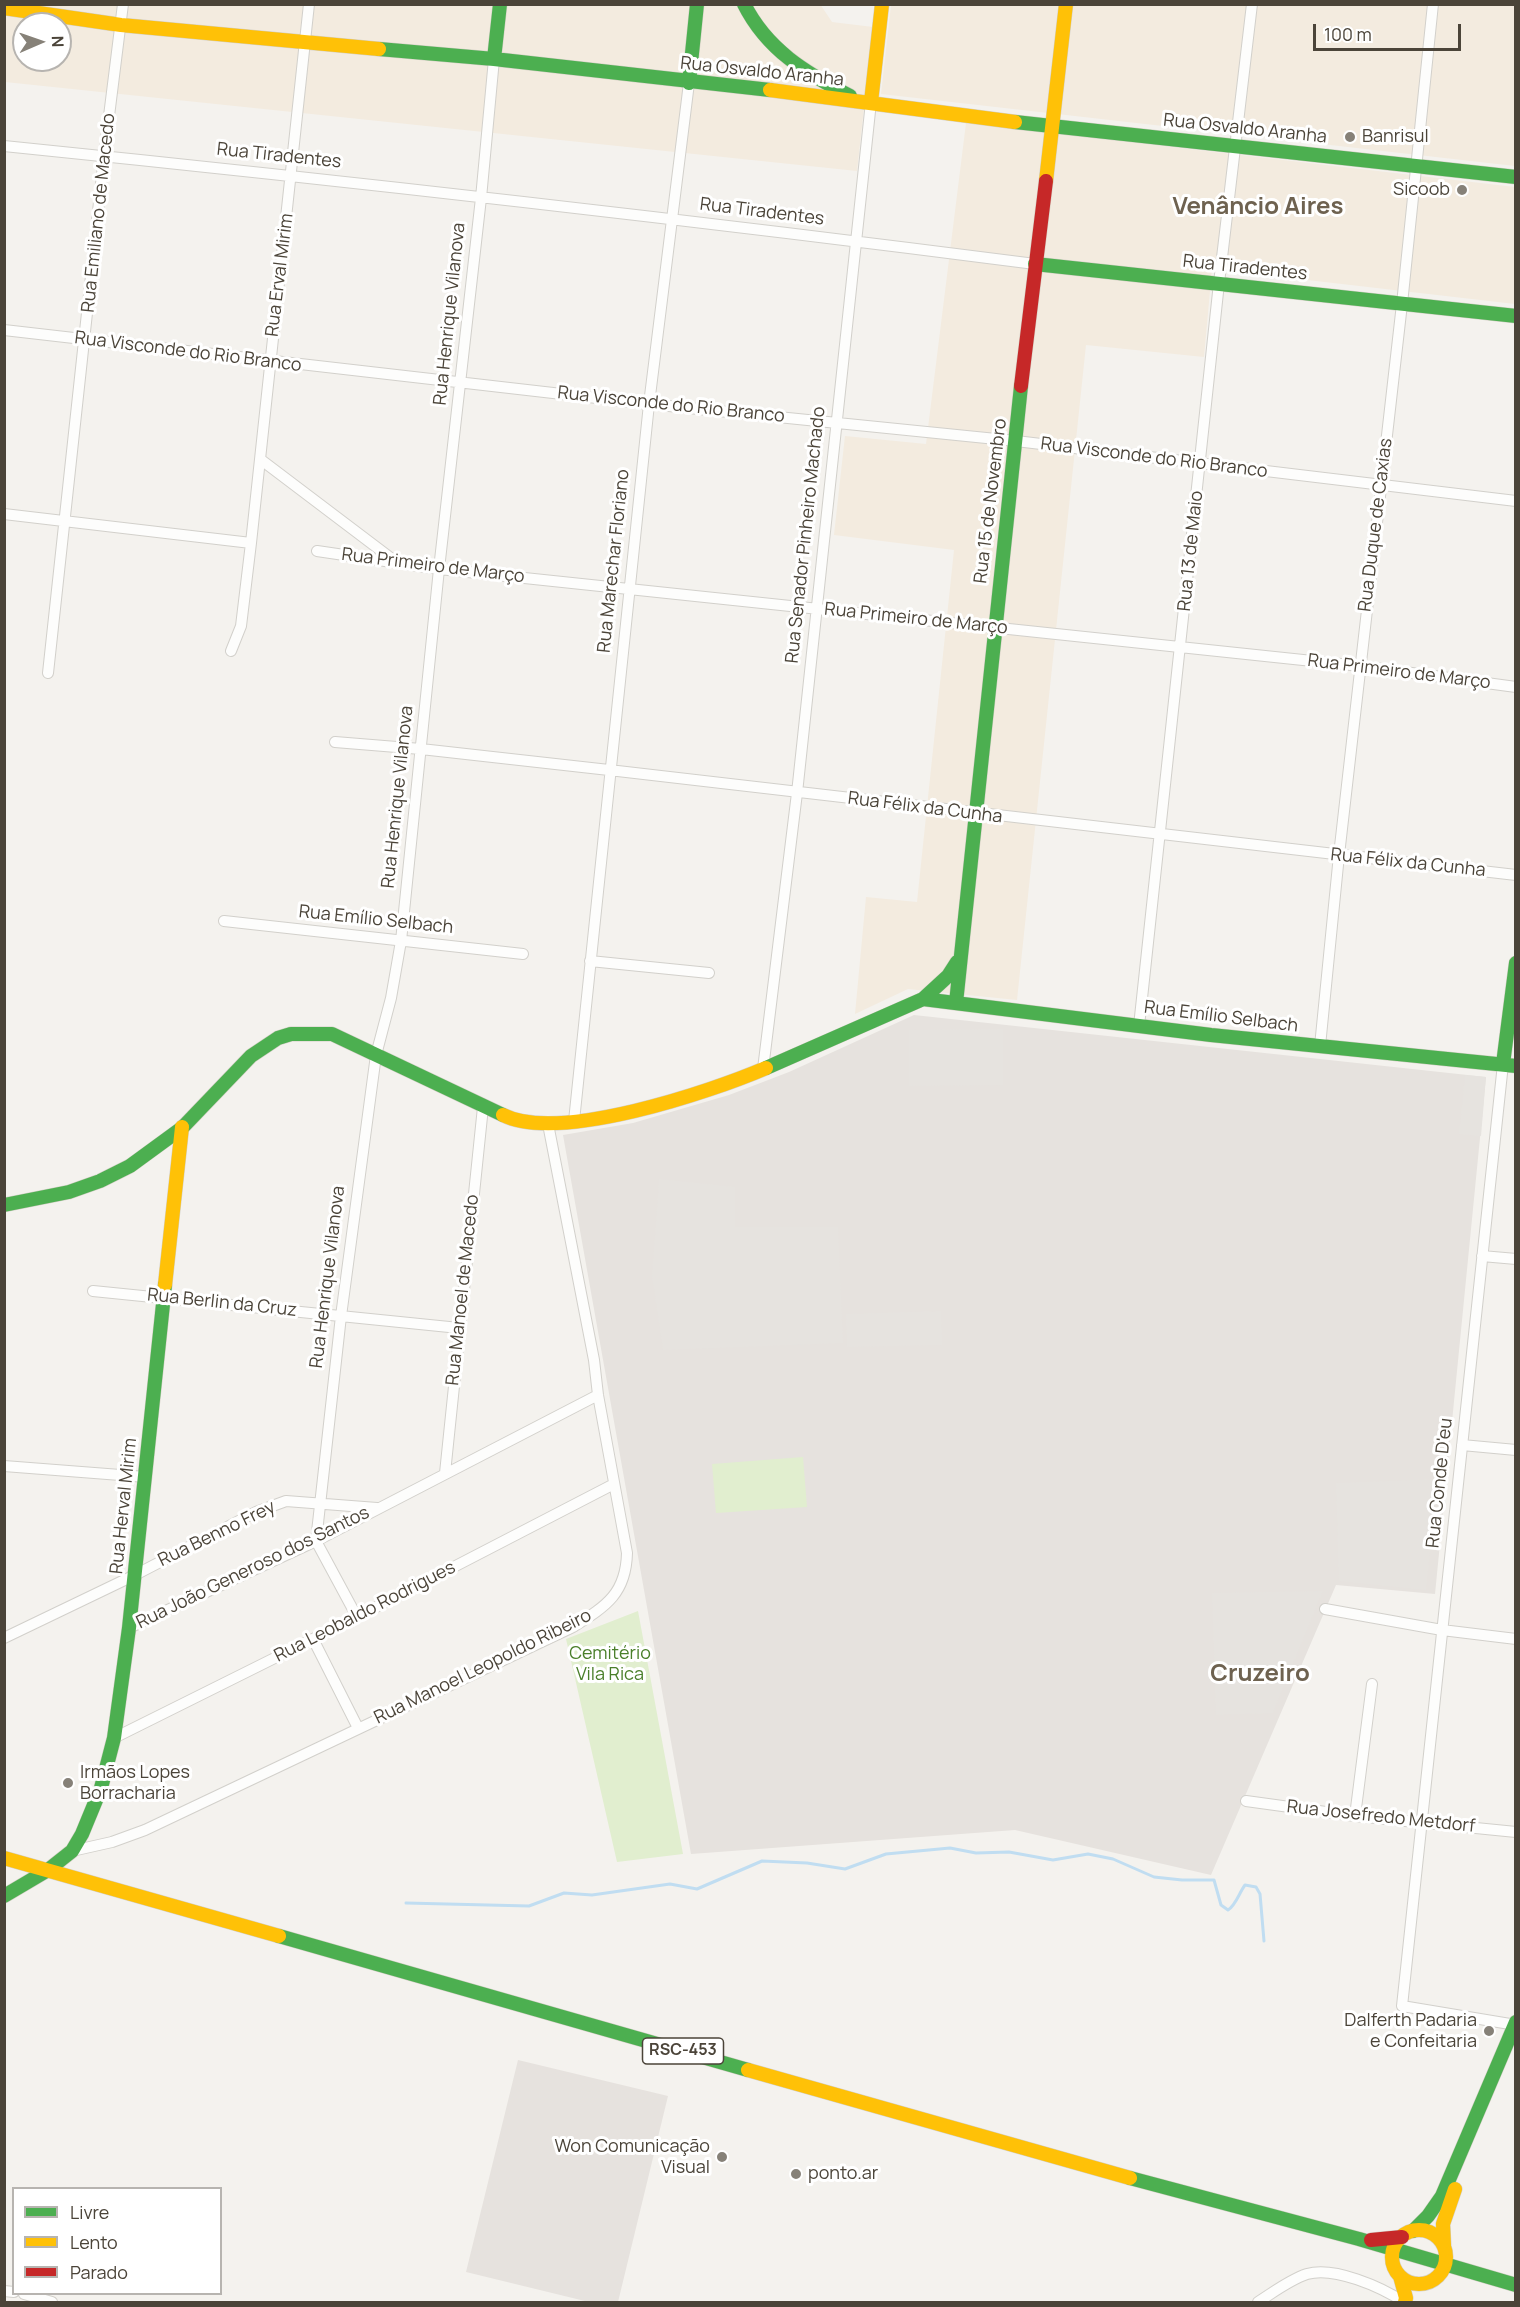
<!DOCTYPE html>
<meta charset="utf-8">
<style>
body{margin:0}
#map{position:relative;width:1520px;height:2307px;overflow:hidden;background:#f4f2ee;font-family:Manrope,sans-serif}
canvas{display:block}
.frame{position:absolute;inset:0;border:6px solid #4b4439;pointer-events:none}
.legend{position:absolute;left:12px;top:2187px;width:210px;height:108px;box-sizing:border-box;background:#fff;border:2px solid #b7b4b0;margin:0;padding:8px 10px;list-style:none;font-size:18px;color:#4b4439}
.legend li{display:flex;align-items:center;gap:12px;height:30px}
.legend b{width:30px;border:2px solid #b7b4b0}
.north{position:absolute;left:12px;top:12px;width:60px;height:60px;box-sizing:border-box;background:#fff;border:2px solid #b7b4b0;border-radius:50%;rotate:88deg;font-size:16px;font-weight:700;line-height:24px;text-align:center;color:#4b4439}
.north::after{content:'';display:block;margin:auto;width:21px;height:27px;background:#868178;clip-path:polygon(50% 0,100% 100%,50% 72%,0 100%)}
.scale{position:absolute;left:1313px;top:24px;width:148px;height:27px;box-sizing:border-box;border:3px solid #4b4439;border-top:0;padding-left:8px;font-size:18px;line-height:21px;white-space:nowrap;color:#4b4439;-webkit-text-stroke:4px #fff;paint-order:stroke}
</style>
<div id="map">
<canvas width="1520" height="2307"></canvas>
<div class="frame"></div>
<ul class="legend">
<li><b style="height:8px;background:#4caf50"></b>Livre</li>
<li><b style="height:8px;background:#ffc107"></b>Lento</li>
<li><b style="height:8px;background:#c62828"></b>Parado</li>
</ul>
<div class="north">N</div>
<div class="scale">100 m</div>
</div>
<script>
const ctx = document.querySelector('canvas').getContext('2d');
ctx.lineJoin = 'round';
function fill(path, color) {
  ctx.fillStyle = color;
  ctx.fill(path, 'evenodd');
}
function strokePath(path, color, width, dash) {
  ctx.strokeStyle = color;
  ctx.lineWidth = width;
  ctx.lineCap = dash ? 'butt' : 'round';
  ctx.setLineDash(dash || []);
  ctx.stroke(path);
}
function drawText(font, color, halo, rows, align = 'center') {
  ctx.font = font + ' Manrope,sans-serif';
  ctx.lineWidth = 6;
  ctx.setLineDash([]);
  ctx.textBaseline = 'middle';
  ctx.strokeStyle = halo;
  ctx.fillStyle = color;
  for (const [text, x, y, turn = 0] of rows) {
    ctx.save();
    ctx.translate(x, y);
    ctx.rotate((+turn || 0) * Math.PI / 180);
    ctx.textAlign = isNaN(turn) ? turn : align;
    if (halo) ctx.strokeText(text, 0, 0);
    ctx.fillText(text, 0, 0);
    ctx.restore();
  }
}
const commercial = new Path2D(`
 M820,4L832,22L873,27L857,171L5,82V5ZM24,24H60V60H24Z
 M891,5H1515V166L881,94Z
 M966,123L1515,187V304L1212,269L1204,357L1086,345L1017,1000L908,989L855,1014L866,897L917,902L954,550L834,535L845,436L926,444Z`);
const industrial = new Path2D(`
 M914,1015L1486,1077L1435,1594L1336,1585L1211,1875L1015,1830L691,1854L563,1135L633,1123L729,1095L789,1072Z
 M518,2060L668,2096L618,2302H589L466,2272Z`);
const green = new Path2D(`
 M803,1457L807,1507L716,1513L712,1464Z
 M638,1611L683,1854L617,1862L566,1639Z`);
const parking = new Path2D(`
 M1003,1029V1085L909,1086V1030Z
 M1465,1075L1486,1077L1481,1136L1459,1134Z
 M659,1179L735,1187V1227H838L843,1343L663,1350L652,1276Z
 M941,1311L942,1345L847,1347L846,1314Z
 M1438,1479L1426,1590L1339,1581L1336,1483Z
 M1323,1591L1273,1713L1216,1715L1212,1593Z`);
const stream = new Path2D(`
 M406,1903L529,1906L564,1893L592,1895L670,1884L697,1889L762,1861L807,1863L845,1869L886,1854L950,1848L976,1853L1009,1852L1053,1860L1088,1854L1113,1859L1154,1877L1182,1880H1214L1221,1905L1228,1910C1236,1905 1239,1893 1245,1885L1256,1887L1260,1894L1264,1941`);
const street = new Path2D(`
 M4,146C349,181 692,220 1035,264
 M4,330L649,404L1016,441L1516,501
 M260,459L396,562
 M4,514L251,543
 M317,551L439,569L1360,666L1516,687
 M231,651L241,626L251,543L309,4
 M48,673L104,156L123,4
 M335,742L421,749L609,770L1516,875
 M224,921L523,954
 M590,961L709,973
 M1139,1026L1219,283L1252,4
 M1320,1046L1339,855L1402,304L1433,4
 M1503,1064L1402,2006L1516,2025
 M763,1069L797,793L871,102
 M574,1121L649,404L689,83
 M1482,1256L1516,1259
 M93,1291L459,1328
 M1462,1445L1516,1450
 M4,1466L146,1477
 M445,1473L483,1107
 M1325,1609L1442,1630L1516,1639
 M357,1617L316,1541L341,1316L376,1055L391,998L401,941L439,569L481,198L494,59
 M129,1628L316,1541L598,1395
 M4,1638L135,1575L256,1512L286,1501L377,1508
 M313,1639L358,1728
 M114,1738L357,1617L614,1484
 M1246,1801L1355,1816L1516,1832
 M1355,1816L1372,1684
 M72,1851L112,1842L145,1830L573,1627C606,1606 626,1594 627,1553L598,1395L594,1360L548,1124
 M4,2291L14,2292
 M24,2294L52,2302
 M1258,2302C1274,2292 1289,2280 1307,2274C1334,2266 1381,2287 1404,2302`);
const fast = new Path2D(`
 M744,4C767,50 806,73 850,96
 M379,49L494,59L770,90
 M494,59L500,4
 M689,83L697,4
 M1015,122L1516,177
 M1035,264L1516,316
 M923,999L948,976L957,962
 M956,1003L1021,386
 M1503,1064L1516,963
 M766,1068L923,999L1211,1035L1516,1066
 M4,1205L69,1192L100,1181L130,1166L182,1128L251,1056L278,1038L291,1034H332L503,1115
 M4,1896L48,1870L72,1851L82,1834L101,1788L114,1738L129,1628L165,1285
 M279,1936L748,2070
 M1130,2178L1359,2239L1516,2285
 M1413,2231L1428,2216L1442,2196L1516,2022`);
const slow = new Path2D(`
 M4,8L121,25L379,49
 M770,90L1015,122
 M871,102L882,4
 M1046,181L1066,4
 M503,1115C559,1143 710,1092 766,1068
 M165,1285L182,1127
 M4,1858L279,1936
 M748,2070L1130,2178
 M1392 2257a27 27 0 1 1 54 0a27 27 0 1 1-54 0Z
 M1444,2245L1443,2224L1455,2189
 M1400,2276L1406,2298L1405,2302`);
const jam = new Path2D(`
 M1021,386L1046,181
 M1371,2240L1402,2237`);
const markers = [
 [1350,137,6,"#868178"],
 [1462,190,6,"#868178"],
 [68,1783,6,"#868178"],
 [1489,2031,6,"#868178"],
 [722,2157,6,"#868178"],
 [796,2174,6,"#868178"]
];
const shields = [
 [683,2051,81]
];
const shieldNames = [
 ["RSC-453",683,2051]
];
const streetNames = [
 ["Rua Osvaldo Aranha",762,72,6],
 ["Rua Osvaldo Aranha",1245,129,6],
 ["Rua Tiradentes",279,156,6],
 ["Rua Tiradentes",762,212,7],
 ["Rua Emiliano de Macedo",99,213,-84],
 ["Rua Tiradentes",1245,268,6],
 ["Rua Erval Mirim",280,275,-83],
 ["Rua Henrique Vilanova",450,314,-84],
 ["Rua Visconde do Rio Branco",188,352,7],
 ["Rua Visconde do Rio Branco",671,405,6],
 ["Rua Visconde do Rio Branco",1154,458,7],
 ["Rua 15 de Novembro",991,501,-83],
 ["Rua Duque de Caxias",1376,525,-83],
 ["Rua Senador Pinheiro Machado",806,535,-84],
 ["Rua 13 de Maio",1191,551,-84],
 ["Rua Marechar Floriano",614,561,-84],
 ["Rua Primeiro de Março",433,566,7],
 ["Rua Primeiro de Março",916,619,6],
 ["Rua Primeiro de Março",1399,672,7],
 ["Rua Henrique Vilanova",398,797,-84],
 ["Rua Félix da Cunha",925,808,7],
 ["Rua Félix da Cunha",1408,863,6],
 ["Rua Emílio Selbach",376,920,6],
 ["Rua Emílio Selbach",1221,1017,7],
 ["Rua Henrique Vilanova",328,1277,-83],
 ["Rua Manoel de Macedo",463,1290,-84],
 ["Rua Berlin da Cruz",222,1303,6],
 ["Rua Conde D'eu",1440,1483,-84],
 ["Rua Herval Mirim",124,1506,-84],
 ["Rua Benno Frey",217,1534,-26],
 ["Rua João Generoso dos Santos",253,1568,-26],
 ["Rua Leobaldo Rodrigues",365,1612,-27],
 ["Rua Manoel Leopoldo Ribeiro",483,1667,-26],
 ["Rua Josefredo Metdorf",1381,1817,6]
];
const poiNames = [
 ["Banrisul",1362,137],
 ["Sicoob",1450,190,"right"],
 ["Irmãos Lopes",80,1773],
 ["Borracharia",80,1794],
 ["Dalferth Padaria",1477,2021,"right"],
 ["e Confeitaria",1477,2042,"right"],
 ["Won Comunicação",710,2147,"right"],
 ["Visual",710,2168,"right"],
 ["ponto.ar",808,2174]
];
const parkNames = [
 ["Cemitério",610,1654],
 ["Vila Rica",610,1675]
];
const districtNames = [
 ["Venâncio Aires",1258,207],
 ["Cruzeiro",1260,1674]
];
fill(commercial, '#f3ebdf');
fill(industrial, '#e6e2de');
fill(green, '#e1eecf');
fill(parking, '#e6e3df');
strokePath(stream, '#c0ddf1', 3);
strokePath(street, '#d2d0cb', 12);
strokePath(fast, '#d3cfc5', 15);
strokePath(slow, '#d3cfc5', 15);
strokePath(jam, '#d3cfc5', 15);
strokePath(street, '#fdfdfc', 10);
strokePath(fast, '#4caf50', 14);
strokePath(slow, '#ffc107', 14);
strokePath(jam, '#c62828', 14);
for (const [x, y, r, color] of markers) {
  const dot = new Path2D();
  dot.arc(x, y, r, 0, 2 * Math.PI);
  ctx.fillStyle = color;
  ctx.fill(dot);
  strokePath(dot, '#fff', 2);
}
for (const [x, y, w] of shields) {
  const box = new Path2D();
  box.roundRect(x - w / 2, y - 13, w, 26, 4.5);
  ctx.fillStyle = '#fff';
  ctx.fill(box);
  strokePath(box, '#4b4439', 1.5);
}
drawText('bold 16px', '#4b4439', null, shieldNames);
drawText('18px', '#4b4439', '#fff', streetNames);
drawText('18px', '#4b4439', '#fff', poiNames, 'left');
drawText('18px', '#4a7f2a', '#fff', parkNames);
drawText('bold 24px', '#6e6250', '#fff', districtNames);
</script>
